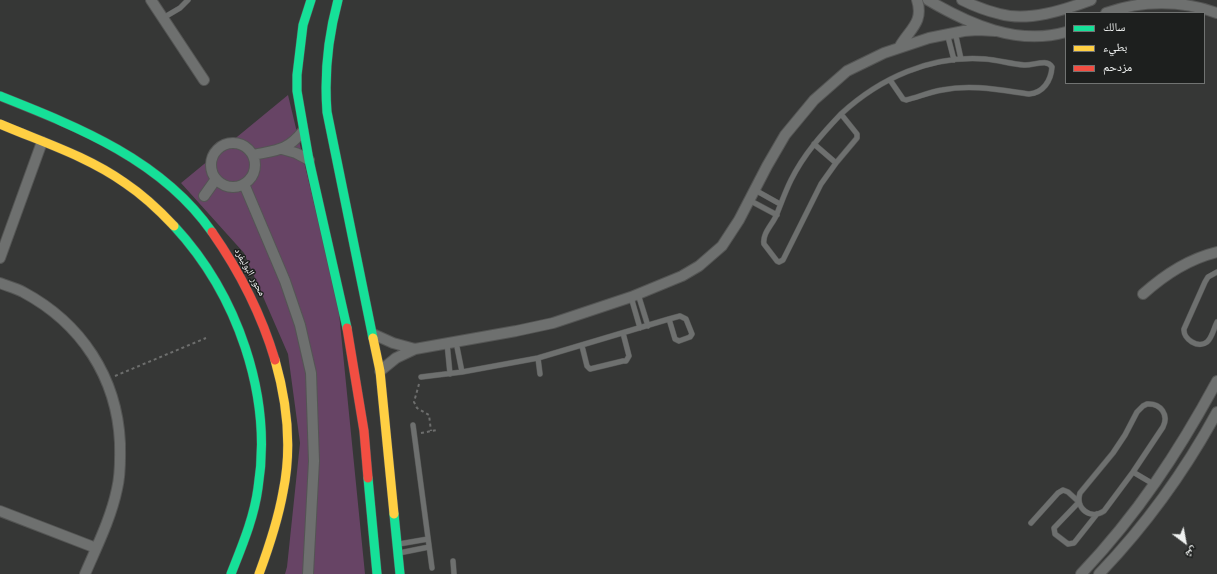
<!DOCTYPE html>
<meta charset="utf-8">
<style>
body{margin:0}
#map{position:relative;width:1217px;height:574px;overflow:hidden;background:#363736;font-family:"Work Sans","Noto Naskh Arabic",sans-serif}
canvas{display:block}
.legend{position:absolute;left:1065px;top:12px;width:140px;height:72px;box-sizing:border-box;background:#1d1f1e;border:1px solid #717372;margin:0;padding:5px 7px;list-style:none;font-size:12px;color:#eff1f0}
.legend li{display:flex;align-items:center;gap:8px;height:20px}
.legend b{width:20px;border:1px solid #717372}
.north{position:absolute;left:1165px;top:522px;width:40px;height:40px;-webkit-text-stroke:3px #1d1f1e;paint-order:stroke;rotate:148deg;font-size:11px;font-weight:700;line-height:16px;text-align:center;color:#eff1f0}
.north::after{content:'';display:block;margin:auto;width:14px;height:18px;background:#eff1f0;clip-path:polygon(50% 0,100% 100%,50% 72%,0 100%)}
</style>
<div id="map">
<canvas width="1217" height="574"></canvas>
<ul class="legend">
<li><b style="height:5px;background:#16e098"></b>سالك</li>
<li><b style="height:5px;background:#ffcf43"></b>بطيء</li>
<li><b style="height:5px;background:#f24e42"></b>مزدحم</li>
</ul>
<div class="north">ش</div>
</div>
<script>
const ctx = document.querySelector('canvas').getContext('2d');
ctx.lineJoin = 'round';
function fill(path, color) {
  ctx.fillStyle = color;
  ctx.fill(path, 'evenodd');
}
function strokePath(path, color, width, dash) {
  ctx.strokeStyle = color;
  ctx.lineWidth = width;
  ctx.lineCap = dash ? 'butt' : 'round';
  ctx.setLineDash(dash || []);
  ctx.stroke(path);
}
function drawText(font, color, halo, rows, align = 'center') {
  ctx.font = font + ' "Work Sans","Noto Naskh Arabic",sans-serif';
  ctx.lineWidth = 3;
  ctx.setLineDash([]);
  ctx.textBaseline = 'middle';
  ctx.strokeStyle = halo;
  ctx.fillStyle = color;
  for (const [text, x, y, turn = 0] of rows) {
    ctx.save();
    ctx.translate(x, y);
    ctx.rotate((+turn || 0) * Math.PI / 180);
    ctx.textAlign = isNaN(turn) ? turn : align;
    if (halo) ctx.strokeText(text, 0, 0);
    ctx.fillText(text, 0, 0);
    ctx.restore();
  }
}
const green = new Path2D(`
 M288,95L338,303L365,574H285L287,567L300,443L288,354L244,253L181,183Z`);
const path = new Path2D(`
 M115,376L206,338
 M419,384L414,402L417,408L429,415L431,431
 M421,433L437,430`);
const lane = new Path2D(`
 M163,18L180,8L188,0
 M955,32L961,59
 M947,33L954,60
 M841,114C880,78 931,55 985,59C998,60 1011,64 1024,65C1033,66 1047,58 1052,67C1051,81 1043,93 1029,94C1000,90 971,84 942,90C930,92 918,97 906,100L903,99L890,80
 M841,114L857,134V138L836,163L821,184L783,260L779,262L777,261L764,244C762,234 772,225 776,216C781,204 785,192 791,180C804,154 822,134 841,114Z
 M814,144L836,163
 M755,190L780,204
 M749,200L777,215
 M1217,272L1208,277L1205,282L1184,329C1183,339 1198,349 1207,342C1212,338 1214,328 1217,322
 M638,294L648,326
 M631,297L640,328
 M680,316L686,319L692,334L690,337L679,341L675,339L669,319Z
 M456,342L462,372
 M447,343L450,374
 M582,346L587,366L590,369L623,361H626L629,356L623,333
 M538,358L540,374
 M421,377L462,372L538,358L669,319
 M1147,404C1161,403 1169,415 1163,427L1133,472L1104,511C1091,520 1075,509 1080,493L1113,453L1125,435L1137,412L1143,406Z
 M413,425L432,568
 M1133,472L1155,485
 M1031,523L1058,493L1063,490L1068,492L1079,502L1054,528L1055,534L1068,544L1074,543L1097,514
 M399,544L428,539
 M399,553L429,547
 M453,561L454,574`);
const street = new Path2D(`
 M151,0L204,80
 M928,0C969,24 1017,46 1066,32
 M962,0C974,6 987,11 1000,14C1028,22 1064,10 1091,0
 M1106,13C1142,0 1181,0 1217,13
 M900,46C910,29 924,22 917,0
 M211 165a22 22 0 1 1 44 0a22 22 0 1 1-44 0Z
 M282,149L296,153L309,160
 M253,155C277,150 287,151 303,131
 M244,184L285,281L300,325L311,373L314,461L308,574
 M204,196L216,179
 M0,258L42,142
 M0,283C7,286 16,288 23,292C81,323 117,377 120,443C120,459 121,473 117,489C111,518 97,546 85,574
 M1143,294C1164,275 1188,259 1217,252
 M373,334L393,343L415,349
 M380,371L396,358L415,349L516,331L553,323L631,297L682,276L699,266L722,246L739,220L767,166L785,135L814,100L847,71L884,53L929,38L964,31L978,30L995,31
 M0,511L96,548
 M1081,574C1137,515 1178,453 1217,381
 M1099,574C1145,526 1185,471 1217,412`);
const fast = new Path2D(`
 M311,0L303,25L297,75V91L309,160L347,328
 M338,0C328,37 324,73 327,112L373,338
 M0,96C78,127 162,160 212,232
 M174,226C237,294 273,395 258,488C254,518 242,546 231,574
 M368,478L377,574
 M394,514L400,574`);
const slow = new Path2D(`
 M0,124C42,142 87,156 125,183C143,195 159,210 174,226
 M373,338L380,371L394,514
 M259,574C269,547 278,520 283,492C292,449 287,402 275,360`);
const jam = new Path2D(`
 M212,232C240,272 261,313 275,360
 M347,328L364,431L368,478`);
const streetNames = [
 ["محور البوليفرد",250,272,61]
];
fill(green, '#674465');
strokePath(lane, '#545554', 6);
strokePath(street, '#545554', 12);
strokePath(fast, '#545554', 10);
strokePath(slow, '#545554', 10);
strokePath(jam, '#545554', 10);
strokePath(path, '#6d6e6d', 2, [3, 3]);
strokePath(lane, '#6e706f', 5);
strokePath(street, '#6e706f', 10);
strokePath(fast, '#16e098', 9);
strokePath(slow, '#ffcf43', 9);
strokePath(jam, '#f24e42', 9);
drawText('10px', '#eff1f0', '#1d1f1e', streetNames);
</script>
